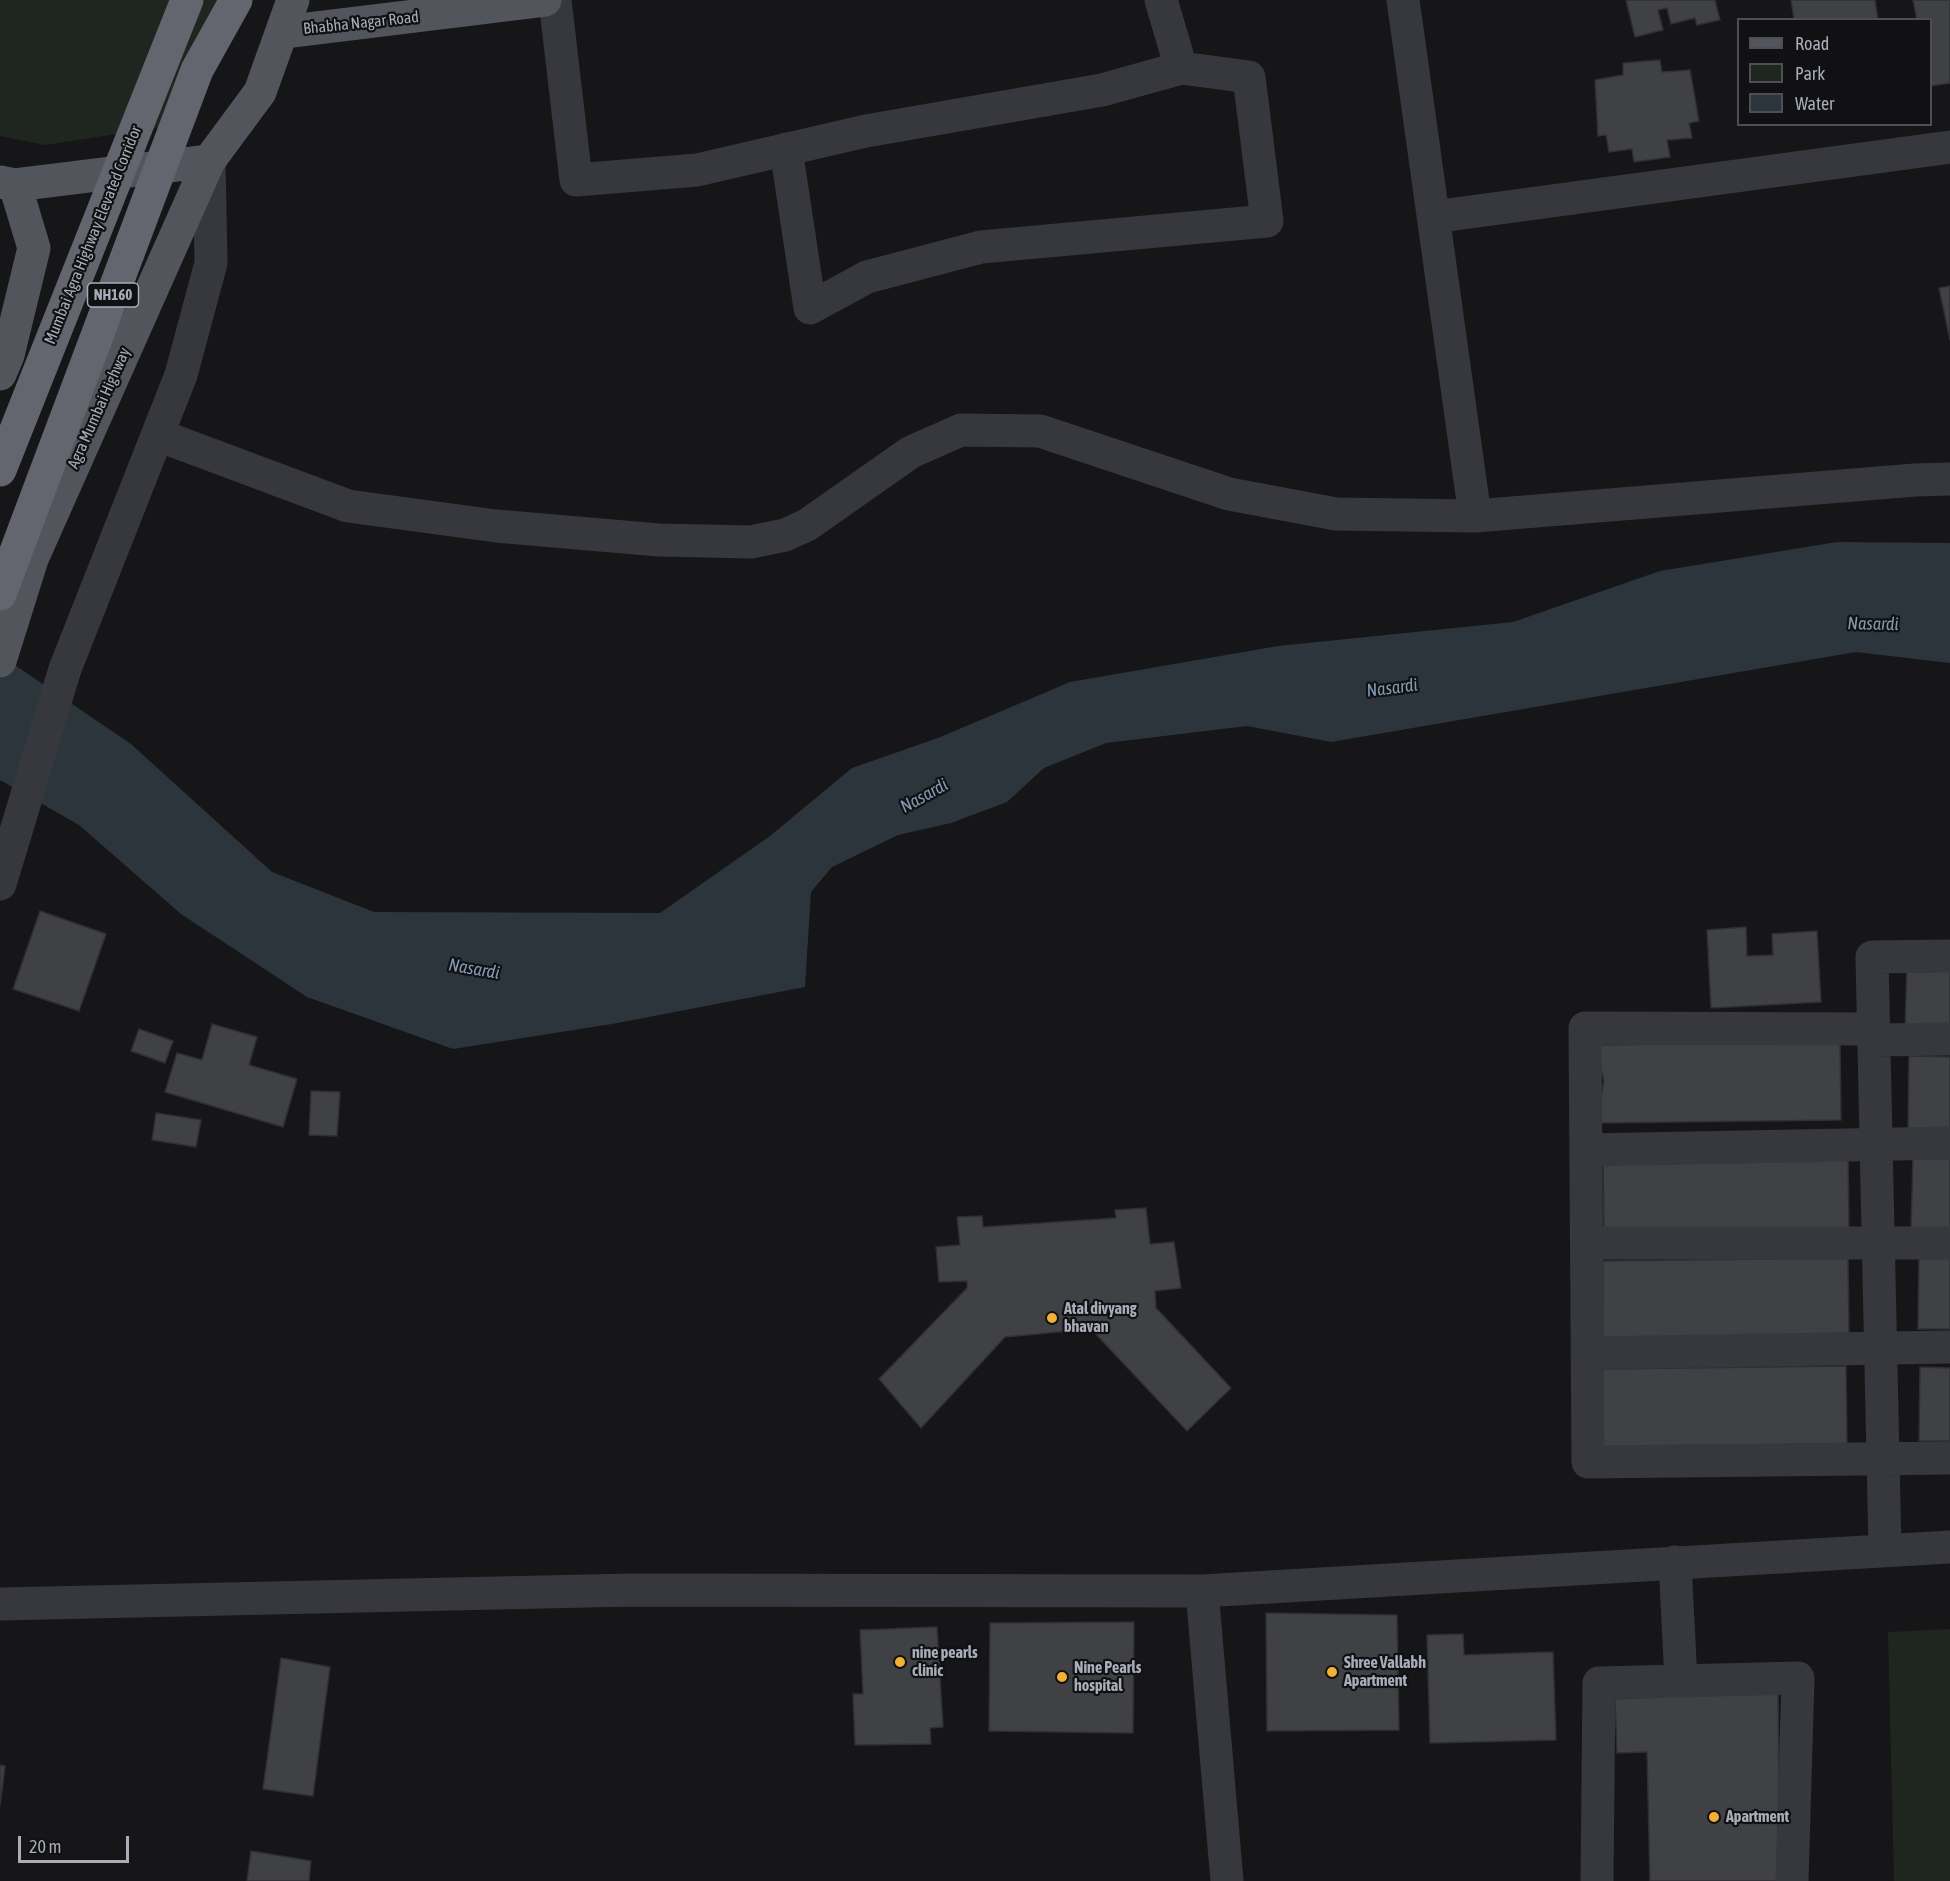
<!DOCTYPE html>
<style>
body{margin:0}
#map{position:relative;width:1950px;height:1881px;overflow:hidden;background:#161618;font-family:"Asap Condensed",sans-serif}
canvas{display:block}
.legend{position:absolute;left:1737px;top:18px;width:195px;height:108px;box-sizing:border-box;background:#111113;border:2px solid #4d4f55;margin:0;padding:8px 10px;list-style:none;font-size:18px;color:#a8adb8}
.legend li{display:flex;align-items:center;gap:12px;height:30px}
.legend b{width:30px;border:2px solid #4d4f55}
.scale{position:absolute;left:18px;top:1836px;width:111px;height:27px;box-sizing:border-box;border:3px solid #a8adb8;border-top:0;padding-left:8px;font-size:18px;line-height:21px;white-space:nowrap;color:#a8adb8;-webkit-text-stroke:4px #111113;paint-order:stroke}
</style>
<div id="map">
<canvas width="1950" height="1881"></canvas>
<ul class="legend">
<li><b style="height:8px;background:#53555c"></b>Road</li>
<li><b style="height:16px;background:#1e261f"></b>Park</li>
<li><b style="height:16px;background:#2c353c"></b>Water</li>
</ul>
<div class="scale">20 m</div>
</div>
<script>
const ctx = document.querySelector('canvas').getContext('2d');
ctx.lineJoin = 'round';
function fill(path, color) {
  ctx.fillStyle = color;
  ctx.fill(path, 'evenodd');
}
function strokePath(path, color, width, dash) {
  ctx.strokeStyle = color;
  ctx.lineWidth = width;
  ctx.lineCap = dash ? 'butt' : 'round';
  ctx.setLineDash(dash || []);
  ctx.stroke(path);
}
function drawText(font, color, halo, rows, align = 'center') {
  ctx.font = font + ' "Asap Condensed",sans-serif';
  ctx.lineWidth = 4.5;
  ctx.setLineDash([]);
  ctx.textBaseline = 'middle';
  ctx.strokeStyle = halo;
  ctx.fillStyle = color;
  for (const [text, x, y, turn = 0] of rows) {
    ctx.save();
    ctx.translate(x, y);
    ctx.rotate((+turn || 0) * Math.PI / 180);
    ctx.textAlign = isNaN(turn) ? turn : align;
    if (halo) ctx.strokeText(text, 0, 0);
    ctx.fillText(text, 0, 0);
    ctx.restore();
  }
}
const green = new Path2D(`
 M0,0H235L169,126L45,145L0,136Z
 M1950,1629V1881H1894L1888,1632Z`);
const water = new Path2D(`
 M1837,542L1950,543V663L1856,652L1331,742L1247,726L1106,743L1044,768L1007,802L951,823L898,835L832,867L811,892L805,987L612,1024L453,1049L307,997L181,914L79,825L0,780V655L131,744L272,872L374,912L660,913L770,836L852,768L938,738L1070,682L1278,646L1513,622L1660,571Z`);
const building = new Path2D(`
 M1626,0H1715L1720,20L1697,25L1695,18L1671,24L1667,8L1658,10L1663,30L1635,37Z
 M1791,0H1875L1878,20H1794Z
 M1913,0H1950V83L1930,86V20H1917Z
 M1660,60L1662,72L1690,70L1699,121L1689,123L1692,138L1667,140L1670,157L1634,162L1632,149L1609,152L1606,135L1598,136L1595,80L1623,75V63Z
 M1950,286V340L1939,288Z
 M40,911L106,934L79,1011L13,989Z
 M1746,927L1747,956L1773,955L1772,934L1817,931L1821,1002L1711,1008L1707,930Z
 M1950,963V1031L1905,1032L1907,964Z
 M212,1024L257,1037L249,1065L297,1079L283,1127L165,1092L177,1053L202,1060Z
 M139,1029L173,1041L165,1063L131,1051Z
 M1840,1042L1841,1120L1596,1123L1604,1081L1595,1045Z
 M1909,1056L1950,1057V1130H1908Z
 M311,1091L340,1092L337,1136L309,1135Z
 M156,1113L201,1120L196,1147L152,1140Z
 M1848,1153L1849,1231L1604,1234L1603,1156Z
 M1913,1156L1950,1157V1230H1911Z
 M1146,1208L1150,1244L1174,1242L1181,1288L1155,1291L1156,1308L1231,1388L1187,1431L1091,1329L1005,1337L921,1428L879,1379L967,1288V1281L939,1282L936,1247L960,1245L957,1217L982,1216L983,1227L1116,1218L1115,1210Z
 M1919,1255H1950V1329H1918Z
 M1848,1258L1849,1336L1603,1339V1261Z
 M1846,1366L1847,1444L1602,1447V1369Z
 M1920,1367L1950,1368V1441H1919Z
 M1266,1613L1397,1615L1399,1730L1267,1731Z
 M1134,1622L1133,1733L989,1731L990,1623Z
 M937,1627L943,1727L930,1728L931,1744L855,1745L853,1694H863L860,1630Z
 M1463,1634L1464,1655L1553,1652L1556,1740L1430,1743L1427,1635Z
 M281,1658L330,1667L313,1796L263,1789Z
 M1778,1691L1780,1881H1650L1647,1752L1617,1753L1615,1699Z
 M0,1765L5,1766L0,1806Z
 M251,1851L311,1861L309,1881H247Z`);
const minor = new Path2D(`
 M555,0L576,180L697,170L866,131L1102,90L1181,68L1161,0
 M1403,0L1475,516
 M786,149L810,308L867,277L981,247L1267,221L1249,77L1181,68
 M1433,217L1950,147
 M158,435L348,506L496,526L659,540L751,542L785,535L807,525L911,452L961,430L1040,431L1229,494L1336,514L1475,516L1915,480L1950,479
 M0,884L65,669L181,375L211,263L209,161
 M1873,1029L1585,1028L1588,1462L1950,1458
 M1874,1040L1950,1039
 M1586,1150L1950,1143
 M1587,1243H1950
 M1587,1353L1950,1347
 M1885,1549L1872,957L1950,956
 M1675,1562L1681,1681
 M1202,1591L1227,1881
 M0,1604L633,1590L1202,1591L1950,1547
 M1597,1881L1599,1683L1798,1678L1792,1881`);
const major = new Path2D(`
 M284,32L545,0
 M0,182L15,185L209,161
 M0,374L8,355L34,248L15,185
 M0,661L32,559L209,161L260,92L293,0`);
const highwayBridge = new Path2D(`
 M0,470L187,0
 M0,594L197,70L236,0`);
const markers = [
 [1052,1318,6,"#f2b134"],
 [900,1662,6,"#f2b134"],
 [1332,1672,6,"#f2b134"],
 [1062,1677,6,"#f2b134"],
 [1714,1817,6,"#f2b134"]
];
const shields = [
 [113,295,51]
];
const shieldNames = [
 ["NH160",113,295]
];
const streetNames = [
 ["Bhabha Nagar Road",361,23,-6],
 ["Mumbai Agra Highway Elevated Corridor",93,235,-68],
 ["Agra Mumbai Highway",99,408,-66]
];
const poiNames = [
 ["Atal divyang",1064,1309],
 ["bhavan",1064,1327],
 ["nine pearls",912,1653],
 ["clinic",912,1671],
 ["Shree Vallabh",1344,1663],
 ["Apartment",1344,1681],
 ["Nine Pearls",1074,1668],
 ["hospital",1074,1686],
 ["Apartment",1726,1817]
];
const waterNames = [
 ["Nasardi",1873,624,1],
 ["Nasardi",1392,688,-7],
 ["Nasardi",924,796,-29],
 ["Nasardi",474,969,10]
];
fill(green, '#1e261f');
fill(water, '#2c353c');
fill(building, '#404145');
strokePath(building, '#303034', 1.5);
strokePath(minor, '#37383d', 33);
strokePath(major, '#53555c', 33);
strokePath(highwayBridge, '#63666e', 33);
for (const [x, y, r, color] of markers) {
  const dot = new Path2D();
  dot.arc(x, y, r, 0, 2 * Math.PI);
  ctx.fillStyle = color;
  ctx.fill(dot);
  strokePath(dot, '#111113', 2);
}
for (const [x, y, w] of shields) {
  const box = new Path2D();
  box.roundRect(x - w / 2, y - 12, w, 24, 4.5);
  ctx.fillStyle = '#111113';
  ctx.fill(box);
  strokePath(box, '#a8adb8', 1.5);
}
drawText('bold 15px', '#a8adb8', null, shieldNames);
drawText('16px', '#a8adb8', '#111113', streetNames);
drawText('bold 16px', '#a8adb8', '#111113', poiNames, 'left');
drawText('italic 18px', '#7f9bb3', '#111113', waterNames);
</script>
